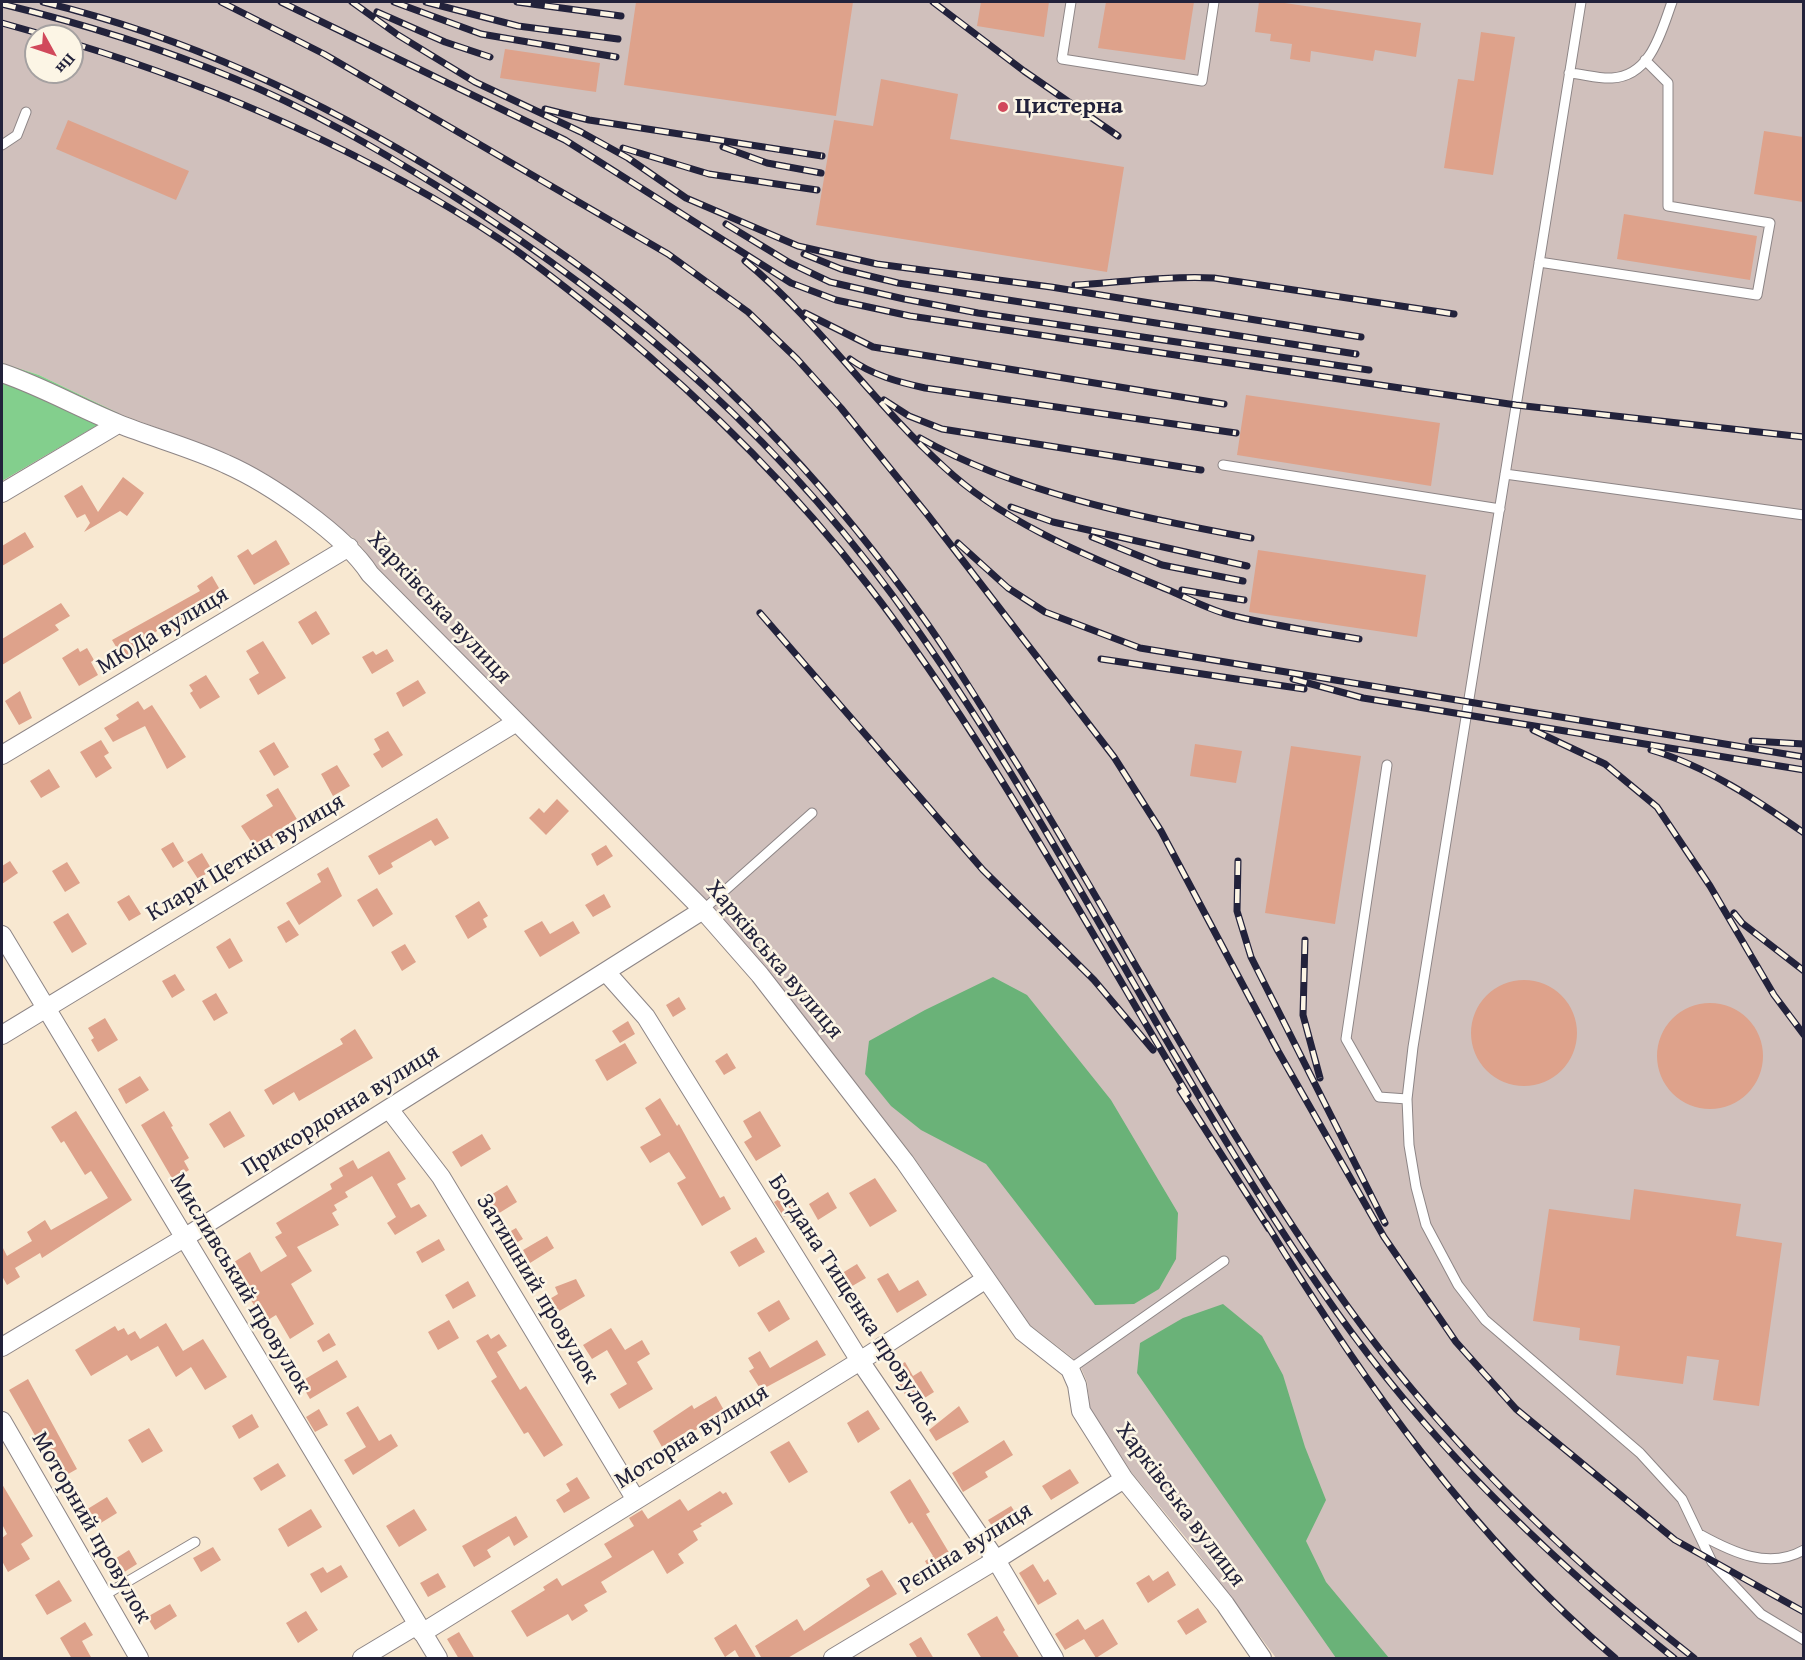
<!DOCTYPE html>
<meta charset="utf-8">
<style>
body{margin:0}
#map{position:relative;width:1805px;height:1660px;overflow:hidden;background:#f8e8d1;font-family:"Gentium Book Plus",serif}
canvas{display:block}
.frame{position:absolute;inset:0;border:3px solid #22223b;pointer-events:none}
.north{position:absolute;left:24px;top:24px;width:60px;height:60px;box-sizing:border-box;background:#fcf5e5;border:2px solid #a5a1a1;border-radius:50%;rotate:130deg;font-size:16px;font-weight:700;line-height:24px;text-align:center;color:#22223b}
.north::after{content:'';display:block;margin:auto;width:21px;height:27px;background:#d1495b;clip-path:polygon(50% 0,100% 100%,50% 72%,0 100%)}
</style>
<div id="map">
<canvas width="1805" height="1660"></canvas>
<div class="frame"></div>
<div class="north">Пн</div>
</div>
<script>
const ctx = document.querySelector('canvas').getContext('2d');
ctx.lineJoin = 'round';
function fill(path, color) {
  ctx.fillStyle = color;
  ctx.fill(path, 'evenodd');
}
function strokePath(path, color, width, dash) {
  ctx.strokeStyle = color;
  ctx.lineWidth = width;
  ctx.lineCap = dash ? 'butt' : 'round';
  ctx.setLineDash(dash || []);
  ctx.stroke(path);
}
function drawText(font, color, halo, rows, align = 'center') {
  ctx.font = font + ' "Gentium Book Plus",serif';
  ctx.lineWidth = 5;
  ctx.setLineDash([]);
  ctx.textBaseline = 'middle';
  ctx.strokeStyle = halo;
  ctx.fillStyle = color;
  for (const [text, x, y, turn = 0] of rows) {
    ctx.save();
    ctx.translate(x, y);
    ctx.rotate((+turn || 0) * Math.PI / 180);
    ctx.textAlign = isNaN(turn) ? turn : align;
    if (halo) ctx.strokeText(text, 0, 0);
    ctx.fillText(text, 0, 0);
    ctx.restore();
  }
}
const industrial = new Path2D(`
 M2,2H1803V1658H1276L1191,1544L1132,1473L1090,1408L1087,1382L1079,1363L1030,1325L913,1156L767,969L710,904L378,568L356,540L266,474L230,455L118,413L39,375L2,363ZM36,36H72V72H36Z`);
const green = new Path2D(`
 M2,363L39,375L118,413L2,481Z`);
const forest = new Path2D(`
 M993,977L1027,995L1111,1100L1178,1213L1176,1259L1159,1289L1134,1304L1095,1305L986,1164L921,1130L891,1106L865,1074L869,1041L925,1010Z
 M1223,1304L1262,1336L1283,1375L1305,1447L1326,1500L1306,1541L1326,1582L1389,1658H1336L1137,1373L1140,1343L1183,1318Z`);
const building = new Path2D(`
 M636,2H853L836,116L624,85Z
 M981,2H1049L1044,37L977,26Z
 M1106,2H1194L1185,60L1098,48Z
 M1259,2H1278L1421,23L1416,57L1375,50L1373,61L1311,51L1310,62L1290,59L1292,44L1270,41L1271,34L1255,32Z
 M1481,32L1515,37L1493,175L1444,168L1458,79L1474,81Z
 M505,49L600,63L596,92L500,78Z
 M881,79L958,94L950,139L1124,167L1107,272L816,225L834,120L873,126Z
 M68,120L189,171L176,200L56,149Z
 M1764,131L1803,137V202L1754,194Z
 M1624,214L1757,236L1750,280L1617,259Z
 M1246,395L1440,423L1431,486L1237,455Z
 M123,477L144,493L127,516L120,511L84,532L90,523L85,514L77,518L64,496L82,485L98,512Z
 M25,532L34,547L2,566V546Z
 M276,540L290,564L254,585L237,556L248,549L252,555Z
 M1258,550L1426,575L1417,637L1249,612Z
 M212,576L227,602L168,635L164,627L135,644L139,651L124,660L112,640L200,591L197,586Z
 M61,603L70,616L55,625L59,630L2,665V639Z
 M316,611L330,634L312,645L298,622Z
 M263,641L286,678L258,695L249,679L259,673L246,651Z
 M78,648L80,652L87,648L94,660L91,662L98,675L79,686L62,658Z
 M387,649L394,661L372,674L362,657L373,651L376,655Z
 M206,675L220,697L200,709L190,693L193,691L189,685Z
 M418,680L426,693L403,707L396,693Z
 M20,691L32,718L19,725L5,701Z
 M138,701L144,710L152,705L186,757L167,769L145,726L113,742L104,728L119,719L116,715Z
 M388,731L403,755L382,768L373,754L380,750L374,739Z
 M101,740L109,753L104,756L112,768L96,778L80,752Z
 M274,742L289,767L274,776L259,751Z
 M1195,744L1242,751L1236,783L1190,776Z
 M1291,746L1361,756L1335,924L1265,913Z
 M337,765L350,786L333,796L321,774Z
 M49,769L60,787L41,798L30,781Z
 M278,788L298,821L256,849L241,826L273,806L266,795Z
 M557,799L569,811L546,835L529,818L539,808L544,813Z
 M437,818L449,838L435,846L431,840L391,863L393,867L379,875L368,856Z
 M173,842L184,861L173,868L161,849Z
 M606,845L613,856L597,866L591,854Z
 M202,853L212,870L198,879L187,862Z
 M10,861L18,873L2,884V866Z
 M67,862L80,883L65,892L52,871Z
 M328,867L342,896L299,925L286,903L321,882L317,874Z
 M377,888L393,914L373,927L357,900Z
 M604,894L611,907L593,917L585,905Z
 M129,895L141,914L129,921L117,902Z
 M479,901L488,916L483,919L487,927L468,939L455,916Z
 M68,913L87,944L72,953L53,922Z
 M289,920L299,935L286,943L277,927Z
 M542,921L550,934L573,921L580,933L540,957L524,931Z
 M230,938L243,961L229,969L216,947Z
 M405,944L416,962L402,971L391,952Z
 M175,974L185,990L172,998L162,981Z
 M1471 1033a53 53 0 1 1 106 0a53 53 0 1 1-106 0Z
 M216,993L228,1013L214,1021L202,1001Z
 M679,997L686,1009L673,1017L666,1005Z
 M1657 1056a53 53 0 1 1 106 0a53 53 0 1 1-106 0Z
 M105,1018L118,1040L98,1052L91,1040L94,1038L88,1028Z
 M628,1021L635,1034L620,1043L612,1031Z
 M355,1029L373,1058L299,1101L294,1092L273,1105L264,1090L343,1044L340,1039Z
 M625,1043L637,1063L607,1081L595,1060Z
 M727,1053L736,1068L724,1075L715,1061Z
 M140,1076L149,1090L126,1104L118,1089Z
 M660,1098L677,1126L679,1124L720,1198L724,1196L731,1209L702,1226L677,1183L686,1178L669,1152L650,1163L640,1147L661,1135L645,1108Z
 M76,1111L132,1200L42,1258L40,1253L15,1268L20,1277L7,1285L2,1276V1246L7,1256L32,1241L27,1232L45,1220L51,1230L108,1198L91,1171L85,1175L64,1141L61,1143L51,1127Z
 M164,1111L173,1126L171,1127L189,1158L184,1161L189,1170L173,1180L141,1125Z
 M230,1111L245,1136L224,1148L209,1124Z
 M760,1111L781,1146L756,1161L744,1142L752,1137L743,1121Z
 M482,1134L491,1149L461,1167L452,1152Z
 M389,1151L406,1179L397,1184L411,1208L419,1204L427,1216L395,1235L387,1223L396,1217L372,1176L345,1192L348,1197L334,1205L337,1210L332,1213L339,1225L297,1247L312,1271L291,1284L314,1324L290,1339L276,1315L260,1325L250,1307L254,1305L241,1284L245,1281L234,1262L250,1252L261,1272L287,1256L275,1237L282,1233L276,1223L332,1189L330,1184L343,1176L339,1168L353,1160L358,1169Z
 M875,1178L897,1211L870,1227L849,1193Z
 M507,1185L517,1202L496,1215L486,1198Z
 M1634,1189L1741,1204L1736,1236L1782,1243L1759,1406L1713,1400L1719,1360L1687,1356L1683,1384L1616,1375L1620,1346L1579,1340L1580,1328L1533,1321L1549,1209L1630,1220Z
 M828,1192L837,1208L818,1220L809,1204Z
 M788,1194L797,1209L784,1217L774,1202Z
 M516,1228L523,1239L505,1249L499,1238Z
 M547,1236L554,1248L530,1263L523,1250Z
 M756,1237L765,1252L739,1267L730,1252Z
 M439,1239L445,1250L422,1263L416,1252Z
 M857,1264L866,1278L842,1292L834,1278Z
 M888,1273L899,1291L918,1280L927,1295L897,1313L877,1279Z
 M576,1279L585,1296L556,1313L548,1300L558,1294L555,1287Z
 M468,1281L476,1296L453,1309L445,1295Z
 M779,1300L790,1319L769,1332L757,1313Z
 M449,1320L459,1338L438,1350L428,1332Z
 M166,1323L183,1351L203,1339L227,1377L205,1390L191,1367L176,1377L158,1346L131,1361L127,1355L91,1376L75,1350L115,1326L118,1331L124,1328L128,1335L135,1331L140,1339Z
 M611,1328L625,1350L642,1340L650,1354L637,1362L653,1389L619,1409L610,1394L627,1384L607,1350L592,1359L583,1345Z
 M329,1333L336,1345L323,1352L317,1341Z
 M488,1334L491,1339L499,1334L507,1346L497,1352L520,1390L526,1386L563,1445L544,1457L528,1432L524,1434L491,1381L497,1377L476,1341Z
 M817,1340L826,1355L761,1390L749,1371L754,1368L748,1358L760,1351L770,1368Z
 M337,1360L347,1377L310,1399L300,1382Z
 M905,1362L913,1376L921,1371L934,1392L912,1406L891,1371Z
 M28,1379L77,1469L61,1478L54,1466L58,1463L42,1436L37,1439L9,1390Z
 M716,1396L726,1414L692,1432L691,1429L662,1447L653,1431L692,1405L694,1409Z
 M358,1406L379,1441L391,1434L398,1446L353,1475L344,1460L366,1447L346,1413Z
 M959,1406L969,1422L936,1441L929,1430Z
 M319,1409L328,1425L315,1432L306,1417Z
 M868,1410L880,1429L858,1443L847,1423Z
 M252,1414L259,1427L239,1439L232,1426Z
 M149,1428L163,1451L142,1463L128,1440Z
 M1004,1440L1013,1455L985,1472L988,1477L963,1492L952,1473Z
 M789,1441L808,1472L789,1483L770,1452Z
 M278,1463L286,1476L261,1491L253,1478Z
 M1070,1469L1079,1483L1051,1500L1042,1486Z
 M577,1477L590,1498L564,1513L556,1500L570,1491L566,1484Z
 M910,1479L930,1512L926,1514L954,1561L932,1574L925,1561L933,1556L912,1522L909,1524L890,1492Z
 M2,1484L33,1536L21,1544L30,1559L8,1572L2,1561V1538L7,1534L2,1524Z
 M720,1491L723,1494L726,1492L733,1504L700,1524L702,1526L693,1531L698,1540L678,1554L684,1563L667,1574L653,1550L601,1582L607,1592L584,1605L588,1611L572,1621L568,1614L527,1637L511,1611L545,1590L543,1587L557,1578L562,1586L612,1557L604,1544L634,1526L629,1518L642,1510L648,1519L680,1499L688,1511Z
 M107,1497L117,1513L91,1529L81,1513Z
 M1011,1506L1021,1521L998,1535L988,1520Z
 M311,1509L322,1527L288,1547L278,1529Z
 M414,1509L427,1530L399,1547L386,1526Z
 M516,1516L528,1537L514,1546L509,1536L487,1550L491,1557L474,1567L462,1546Z
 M213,1547L221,1560L201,1572L193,1558Z
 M129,1550L137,1564L118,1576L110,1562Z
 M1033,1564L1044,1582L1048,1579L1057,1594L1038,1605L1019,1573Z
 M341,1565L348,1577L321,1593L310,1574L323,1567L327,1573Z
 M882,1570L897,1594L786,1659H762L755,1646L797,1619L804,1631L870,1586L866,1579Z
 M1168,1571L1176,1585L1148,1603L1136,1583L1149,1575L1153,1581Z
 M438,1573L446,1587L428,1597L420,1583Z
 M59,1580L72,1601L47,1615L35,1595Z
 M170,1604L177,1616L155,1630L147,1617Z
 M1198,1608L1207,1622L1186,1635L1177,1621Z
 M306,1611L318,1630L298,1643L286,1623Z
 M997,1616L1005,1630L1003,1632L1020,1659H982L967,1634Z
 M1078,1619L1085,1630L1103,1619L1118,1644L1096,1658L1084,1639L1065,1650L1055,1634Z
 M85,1622L93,1635L82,1641L92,1659H72L60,1638Z
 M736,1624L757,1659H740L735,1650L725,1657L714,1638Z
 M459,1632L475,1659H459L447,1639Z
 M921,1637L934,1659H918L909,1644Z`);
const lane = new Path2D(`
 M1071,2L1062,59L1202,81L1214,2
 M1581,2L1413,1047L1407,1099L1409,1145L1416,1187L1426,1225L1458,1285L1485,1320L1640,1453L1682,1499L1712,1562L1761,1614L1804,1640
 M1569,73C1583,74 1599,79 1612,78C1651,76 1661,32 1672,2
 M2,145L17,135L26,112
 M1539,262L1757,295L1770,223L1668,206V83L1645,60
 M1223,465L1500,509
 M1505,474L1804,515
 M1387,765L1346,1039L1379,1097L1407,1099
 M703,910L812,813
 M1070,1369L1224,1261
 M1701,1535C1732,1552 1769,1570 1804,1550
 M103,1596L195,1542`);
const street = new Path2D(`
 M2,373C43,387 79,408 119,424C154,438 192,448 226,464C269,483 345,535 370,574L703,910L760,975L905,1162L1023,1332L1070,1369L1077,1385L1081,1411L1124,1479L1225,1604L1262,1658
 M2,493L118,424
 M2,755L349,547
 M2,935L438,1658
 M606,972L646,1017L860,1361L996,1560L1054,1658
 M2,1035L515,723
 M389,1109L441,1177L636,1500
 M2,1347L184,1238L703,910
 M2,1421L139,1658
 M422,1633L860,1361L986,1279
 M362,1658L417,1625
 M833,1658L996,1560L1124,1479`);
const rail = new Path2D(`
 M43,2C187,37 324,101 450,180C511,218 572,258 628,303C741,392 841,502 924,619C959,668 990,721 1022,772C1131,950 1226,1137 1348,1307C1445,1442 1564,1556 1694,1658
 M221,2L324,54L668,254L748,312L797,359L841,408L927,514L1114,757L1161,831L1278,1051L1384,1237L1456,1342L1516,1409L1675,1540L1804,1612
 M281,2L565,140L791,283L836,300L910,316L1516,405L1804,437
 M352,2L398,35L475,82L581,132L628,158L686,198L798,246L877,264L1051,287L1361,337
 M394,2L481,34L616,57
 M426,2L518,26L618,39
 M517,2L621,16
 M933,2L1024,71L1118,136
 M2,4C80,23 158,47 233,78C308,108 379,150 447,192C633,309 790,447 916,628C1070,847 1182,1093 1336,1311C1430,1444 1548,1558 1674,1658
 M377,12L445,42L490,57
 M2,23L48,36
 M72,43C218,87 376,157 504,242C541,267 576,296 611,324C704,401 793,488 867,584C990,743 1084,923 1188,1095
 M545,109L589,120L822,156
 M723,147L767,163L821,173
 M623,148L709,174L817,190
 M726,224L790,263L830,282L904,299L978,313L1369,370
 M804,254L841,269L898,283L1356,354
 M745,261C819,322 873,403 944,467C1005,524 1090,557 1166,589C1188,598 1211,611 1234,616C1275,626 1317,632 1359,639
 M1075,285C1121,282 1168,276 1214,278L1454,314
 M805,313L873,347L1224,404
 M850,359C872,375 898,382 925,388L1236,433
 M884,400L909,416L942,429L1201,470
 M920,438C1017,493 1142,518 1251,538
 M1011,507L1053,522L1247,566
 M1092,537L1162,565L1243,581
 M958,543L1008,588L1045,612L1140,648L1804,757
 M1182,590L1244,600
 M760,613L983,870L1094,980L1153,1050
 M1101,659L1304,689
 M1293,679L1363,698L1804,770
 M1533,730L1605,764L1657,807L1710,886L1774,995L1804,1035
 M1752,741L1804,744
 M1651,750C1706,766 1757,800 1804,833
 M1238,861L1237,911L1251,957L1385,1223
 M1734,913L1742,923L1804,971
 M1305,940L1303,1015L1320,1078
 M1180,1090L1269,1229
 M1266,1223C1363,1382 1472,1537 1615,1658`);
const markers = [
 [1003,107,6,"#d1495b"]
];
const poiNames = [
 ["Цистерна",1015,107]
];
const streetNames = [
 ["Харківська вулиця",439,608,47],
 ["МЮДа вулиця",163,631,-31],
 ["Клари Цеткін вулиця",246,858,-31],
 ["Харківська вулиця",774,960,50],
 ["Прикордонна вулиця",341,1111,-32],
 ["Мисливський провулок",240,1284,59],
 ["Затишний провулок",537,1289,59],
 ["Богдана Тищенка провулок",853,1300,57],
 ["Моторна вулиця",692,1437,-32],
 ["Харківська вулиця",1180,1505,53],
 ["Моторний провулок",91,1528,60],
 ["Рєпіна вулиця",966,1549,-32]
];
fill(industrial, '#d0c0bc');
fill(green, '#83cf8d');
fill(forest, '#6ab278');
fill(building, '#dea28b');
strokePath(lane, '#8d8586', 11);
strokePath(street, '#8d8586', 20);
strokePath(lane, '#fff', 9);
strokePath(street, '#fff', 18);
strokePath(rail, '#22223b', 7);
strokePath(rail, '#fcf5e5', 4.5, [14]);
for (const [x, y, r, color] of markers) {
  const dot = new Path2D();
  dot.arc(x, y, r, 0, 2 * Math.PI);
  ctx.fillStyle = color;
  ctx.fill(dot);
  strokePath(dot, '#fcf5e5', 2);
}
drawText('bold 24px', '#22223b', '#fcf5e5', poiNames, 'left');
drawText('24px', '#22223b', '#fcf5e5', streetNames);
</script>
